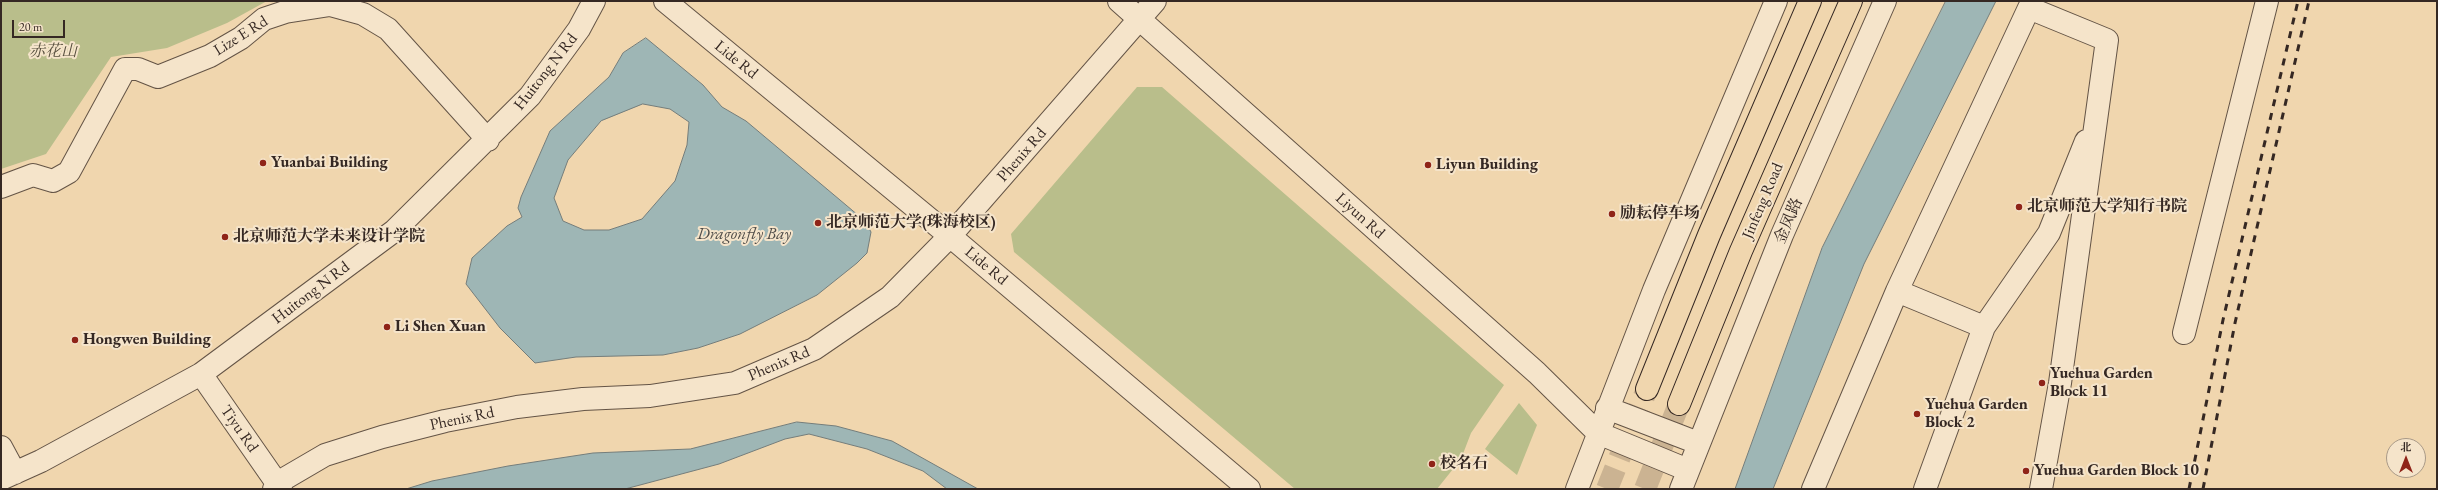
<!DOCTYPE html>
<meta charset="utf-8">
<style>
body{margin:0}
#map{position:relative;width:2438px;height:490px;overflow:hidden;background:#f0d6ae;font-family:"EB Garamond","Noto Serif SC",serif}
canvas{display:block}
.frame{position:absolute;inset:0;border:2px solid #352823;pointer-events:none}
.north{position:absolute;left:2386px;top:438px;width:40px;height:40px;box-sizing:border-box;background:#f5e4ca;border:1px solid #a89987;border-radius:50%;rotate:0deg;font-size:11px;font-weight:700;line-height:16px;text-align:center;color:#352823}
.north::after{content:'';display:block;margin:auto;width:14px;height:18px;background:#8f2418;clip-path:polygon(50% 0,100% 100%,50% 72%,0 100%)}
.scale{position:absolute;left:12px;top:20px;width:53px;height:18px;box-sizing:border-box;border:2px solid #352823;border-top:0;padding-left:5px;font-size:12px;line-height:14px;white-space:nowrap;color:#352823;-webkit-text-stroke:3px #f5e4ca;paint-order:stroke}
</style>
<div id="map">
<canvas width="2438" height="490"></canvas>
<div class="frame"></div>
<div class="north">北</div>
<div class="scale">20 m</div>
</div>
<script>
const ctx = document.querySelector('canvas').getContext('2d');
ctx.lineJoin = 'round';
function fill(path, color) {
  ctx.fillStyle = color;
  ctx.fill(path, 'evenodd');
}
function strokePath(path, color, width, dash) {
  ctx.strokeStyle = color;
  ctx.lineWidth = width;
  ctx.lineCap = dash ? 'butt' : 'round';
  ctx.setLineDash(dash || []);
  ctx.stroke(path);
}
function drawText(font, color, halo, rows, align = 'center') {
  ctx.font = font + ' "EB Garamond","Noto Serif SC",serif';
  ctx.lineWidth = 4;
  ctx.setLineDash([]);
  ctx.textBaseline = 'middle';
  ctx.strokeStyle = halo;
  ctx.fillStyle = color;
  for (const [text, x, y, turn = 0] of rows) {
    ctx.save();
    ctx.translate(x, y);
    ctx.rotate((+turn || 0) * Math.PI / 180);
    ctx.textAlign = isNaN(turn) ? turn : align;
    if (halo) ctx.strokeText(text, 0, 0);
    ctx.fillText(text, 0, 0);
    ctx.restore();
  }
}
const green = new Path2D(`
 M1,1H267L227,23L167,48L111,57L46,154L1,169Z
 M1137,87H1162L1504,385L1471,433L1461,459L1437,489H1295L1014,252L1011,234Z
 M1519,403L1537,425L1517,475L1485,449Z`);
const water = new Path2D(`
 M1946,1H1996L1864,264L1773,489H1735L1822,248Z
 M646,38L703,85L722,107L746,121L865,221L871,232L867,253L857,263L817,295L740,334L698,348L663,355L576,357L535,363L500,328L466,284L472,258L507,226L522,217L518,208L521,197L550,131L609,77L623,53ZM643,104L670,109L689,122L687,145L675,181L642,219L609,230H584L563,221L554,198L568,160L601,121Z
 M797,422L836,426L892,441L978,489H947L923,471L867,449L809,434L785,439L719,464L625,489H406L432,481L508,466L593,453L690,449Z`);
const highwayTunnel = new Path2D(`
 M1607,489L1647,389
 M1645,489L1679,404`);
const minor = new Path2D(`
 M665,1L950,236L1249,489
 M1119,1L1537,373L1598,433L1688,470
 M1,187L33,175L53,181L69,172L125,69H138L158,77L210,56L241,38L264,19L285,12L330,5L363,14L388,29L488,140
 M1897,291L1984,327
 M2184,333L2267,1
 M201,374L281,489
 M1607,408L1698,443
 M1,447L15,473
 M1,479L41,461L201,374L394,231L530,96L579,29L594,1
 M274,489L277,483L325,455L382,437L445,421L517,407L583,399L650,396L735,383L814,349L890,297L950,236L1155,1
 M1577,489L1654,290L1776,1
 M1681,489L1782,235L1885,1
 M1813,489L1897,291L2029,8L2107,40L2060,383L2041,489
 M1925,489L1984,327L2049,233L2086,141`);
const highway = new Path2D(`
 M1647,389L1709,235L1810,1
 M1679,404L1741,251L1851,1`);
const rail = new Path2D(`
 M2189,489L2223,320L2298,1
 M2203,489L2235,323L2309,1`);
const markers = [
 [263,163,4,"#8f2418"],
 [1428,165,4,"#8f2418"],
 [2019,207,4,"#8f2418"],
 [1612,214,4,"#8f2418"],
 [818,223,4,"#8f2418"],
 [225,237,4,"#8f2418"],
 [387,327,4,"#8f2418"],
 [75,340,4,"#8f2418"],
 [2042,383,4,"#8f2418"],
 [1917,414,4,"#8f2418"],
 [1432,464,4,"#8f2418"],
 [2026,471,4,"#8f2418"]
];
const streetNames = [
 ["Lize E Rd",241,36,-32],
 ["Lide Rd",736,60,39],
 ["Huitong N Rd",546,72,-52],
 ["Phenix Rd",1022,155,-49],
 ["Jinfeng Road",1763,201,-67],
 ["Liyun Rd",1360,216,42],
 ["金凤路",1789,221,-67],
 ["Lide Rd",986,266,40],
 ["Huitong N Rd",311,293,-37],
 ["Phenix Rd",779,364,-23],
 ["Phenix Rd",462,419,-12],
 ["Tiyu Rd",239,429,55]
];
const parkNames = [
 ["赤花山",53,52]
];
const poiNames = [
 ["Yuanbai Building",271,163],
 ["Liyun Building",1436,165],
 ["北京师范大学知行书院",2027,207],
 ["励耘停车场",1620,214],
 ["北京师范大学(珠海校区)",826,223],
 ["北京师范大学未来设计学院",233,237],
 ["Li Shen Xuan",395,327],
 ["Hongwen Building",83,340],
 ["Yuehua Garden",2050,374],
 ["Block 11",2050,392],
 ["Yuehua Garden",1925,405],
 ["Block 2",1925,423],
 ["校名石",1440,464],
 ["Yuehua Garden Block 10",2034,471]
];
const waterNames = [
 ["Dragonfly Bay",744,234]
];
fill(green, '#b9be8b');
fill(water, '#9eb6b5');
strokePath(water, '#747d7b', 1);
strokePath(highwayTunnel, '#cbb392', 22, [22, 11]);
strokePath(minor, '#645446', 24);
strokePath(highway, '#352823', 24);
strokePath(minor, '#f5e4ca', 22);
strokePath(highway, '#f0d6ae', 22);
strokePath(rail, '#352823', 3, [7, 7]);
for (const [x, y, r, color] of markers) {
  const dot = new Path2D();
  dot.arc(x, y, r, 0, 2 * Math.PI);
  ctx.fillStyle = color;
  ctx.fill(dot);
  strokePath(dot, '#f5e4ca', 1.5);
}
drawText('16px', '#352823', '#f5e4ca', streetNames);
drawText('italic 16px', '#564e3d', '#f5e4ca', parkNames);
drawText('bold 16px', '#352823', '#f5e4ca', poiNames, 'left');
drawText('italic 17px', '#4f4c48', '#f5e4ca', waterNames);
</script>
